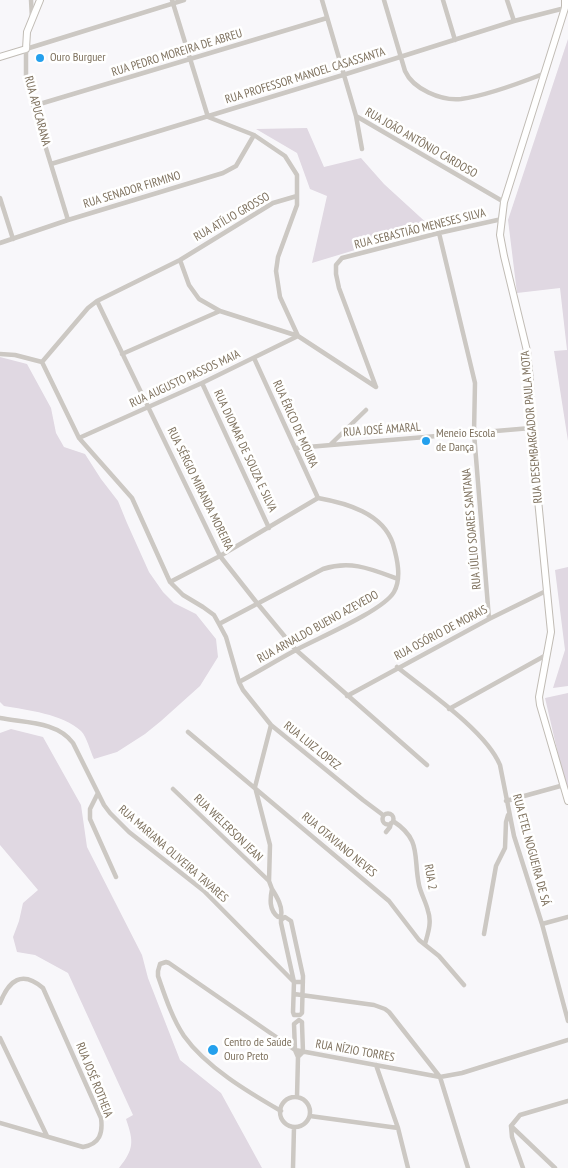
<!DOCTYPE html>
<meta charset="utf-8">
<style>
body{margin:0}
canvas{display:block;background:#f8f7fa}
</style>
<canvas width="568" height="1168"></canvas>
<script>
const ctx = document.querySelector('canvas').getContext('2d');
ctx.lineJoin = 'round';
function fill(path, color) {
  ctx.fillStyle = color;
  ctx.fill(path, 'evenodd');
}
function strokePath(path, color, width, dash) {
  ctx.strokeStyle = color;
  ctx.lineWidth = width;
  ctx.lineCap = dash ? 'butt' : 'round';
  ctx.setLineDash(dash || []);
  ctx.stroke(path);
}
function drawText(font, color, halo, rows, align = 'center') {
  ctx.font = font + ' "PT Sans Narrow",sans-serif';
  ctx.lineWidth = 5;
  ctx.setLineDash([]);
  ctx.textBaseline = 'middle';
  ctx.strokeStyle = halo;
  ctx.fillStyle = color;
  for (const [text, x, y, turn = 0] of rows) {
    ctx.save();
    ctx.translate(x, y);
    ctx.rotate((+turn || 0) * Math.PI / 180);
    ctx.textAlign = isNaN(turn) ? turn : align;
    if (halo) ctx.strokeText(text, 0, 0);
    ctx.fillText(text, 0, 0);
    ctx.restore();
  }
}
const green = new Path2D(`
 M568,39V441L554,351L567,350L560,288L517,293L508,220Z
 M307,128L324,167L361,158L384,184L431,227L312,263L327,196L310,189L297,153L256,129Z
 M0,357L27,364L51,408L56,433L64,447L85,454L101,479L118,501L127,523L149,572L163,592L174,603L196,614L216,639L218,657L200,686L161,721L145,734L117,752L94,759C90,751 87,737 81,731C63,714 27,710 4,706L0,702Z
 M568,567V686L553,688L565,650L555,570Z
 M568,693V788H566L545,698Z
 M11,729L43,737L81,805L87,847L142,955L148,978L180,1060L221,1093L262,1168H119C134,1149 134,1142 126,1119L133,1115L68,973L35,955L17,952L13,937L19,921L23,903L38,890L0,845V733Z`);
const street = new Path2D(`
 M31,0L32,18
 M322,0L356,116L504,202
 M384,0L405,71C413,89 441,101 461,99C485,96 520,83 543,74
 M443,0L455,40
 M507,0L514,21
 M33,106L327,18
 M356,116L362,149
 M51,164L343,75L514,21L565,8
 M0,198L13,239
 M68,220L33,106L26,79V49L184,0
 M439,233L475,383L474,433L489,619
 M0,243L68,220L223,173L236,166L254,135
 M180,260L189,285L199,299L220,311L298,336L376,387
 M97,301L220,556L257,603L296,650L427,765
 M0,354L15,355L42,362
 M122,354L220,311
 M254,358L318,498
 M42,362L79,438L132,498L170,582L183,595L203,607L214,615L219,624L226,637L239,682L243,690L271,725L363,800L383,815
 M42,362L88,308L97,301L180,260L273,203L297,196
 M202,383L269,528
 M376,387L339,288L336,274V265L342,258L439,233L502,219
 M79,438L202,383L298,336L280,297L276,271L278,257L297,205V175L285,156L254,135L208,117L172,0
 M331,444L366,410
 M296,448L531,428
 M170,582L220,556L318,498C346,503 383,513 393,544C397,558 402,578 394,592C383,611 318,638 296,650C277,660 258,672 239,682
 M219,624L323,569C351,560 371,569 398,579
 M397,667C427,691 486,731 500,765L514,836L542,924L568,1021
 M347,696L489,619L546,591
 M449,709L548,654
 M0,718C24,723 57,721 73,743L104,805L110,813L129,832L204,891L294,982H303
 M271,725L255,787L270,845L269,881L272,889
 M188,732L389,901L419,940L439,956L464,985
 M173,789L269,881
 M98,793L90,809V819L116,877
 M506,801L564,785
 M382.5 819a5.5 5.5 0 1 1 11 0a5.5 5.5 0 1 1-11 0Z
 M393,821C422,840 413,856 419,885C421,894 426,902 428,911C432,922 428,933 425,944
 M386,832L390,827L391,823
 M272,889C277,897 283,907 281,916L278,917C269,910 270,899 272,889Z
 M285,917L291,921L303,976L302,1013L300,1015H294L293,1012L294,982L281,923V920Z
 M542,924L568,917
 M484,934L496,866L505,848L506,822L508,815
 M294,994L374,1005L385,1009L389,1012L440,1077L468,1168
 M0,1003C9,980 22,970 43,988L101,1118C103,1133 100,1144 83,1147L0,1123
 M0,1038L47,1136
 M376,1065L398,1128L408,1168
 M297,1097L298,1057L295,1050L294,1024L299,1020L302,1022V1024L303,1052L298,1057
 M280 1112a15 15 0 1 1 30 0a15 15 0 1 1-30 0Z
 M281,1111C248,1092 206,1067 184,1036C172,1018 165,996 158,976V971L160,964L166,962L169,963L295,1050L440,1077L462,1073L568,1040
 M310,1116L398,1128
 M511,1126L520,1115L568,1101
 M511,1126L555,1168
 M511,1126L512,1137L523,1168
 M293,1168L294,1127`);
const secondary = new Path2D(`
 M565,0V8L504,202L500,235L504,256L527,351L530,381L531,428L549,612L551,632L539,697L540,705L568,801
 M0,57L26,49L27,32L40,0`);
const markers = [
 [40,58,5,"#24a0ed"],
 [426,441,5,"#24a0ed"],
 [213,1050,6,"#24a0ed"]
];
const streetNames = [
 ["RUA PEDRO MOREIRA DE ABREU",177,53,-17],
 ["RUA PROFESSOR MANOEL CASASSANTA",305,76,-17],
 ["RUA APUCARANA",37,111,75],
 ["RUA JOÃO ANTÔNIO CARDOSO",421,143,30],
 ["RUA SENADOR FIRMINO",132,190,-17],
 ["RUA ATÍLIO GROSSO",232,217,-30],
 ["RUA SEBASTIÃO MENESES SILVA",420,229,-14],
 ["RUA AUGUSTO PASSOS MAIA",185,379,-25],
 ["RUA ÉRICO DE MOURA",295,424,66],
 ["RUA DESEMBARGADOR PAULA MOTA",532,427,-95],
 ["RUA JOSÉ AMARAL",382,430,-4],
 ["RUA DIOMAR DE SOUZA E SILVA",245,451,65],
 ["RUA SÉRGIO MIRANDA MOREIRA",200,489,64],
 ["RUA JÚLIO SOARES SANTANA",472,529,-95],
 ["RUA ARNALDO BUENO AZEVEDO",318,627,-29],
 ["RUA OSÓRIO DE MORAIS",441,633,-28],
 ["RUA LUIZ LOPEZ",312,746,39],
 ["RUA WELERSON JEAN",228,828,44],
 ["RUA OTAVIANO NEVES",339,845,40],
 ["RUA ETEL NOGUEIRA DE SÁ",531,850,75],
 ["RUA MARIANA OLIVEIRA TAVARES",173,854,41],
 ["RUA 2",430,877,80],
 ["RUA NÍZIO TORRES",355,1051,10],
 ["RUA JOSÉ ROTHEIA",94,1080,68]
];
const poiNames = [
 ["Ouro Burguer",50,58],
 ["Meneio Escola",436,434],
 ["de Dança",436,448],
 ["Centro de Saúde",224,1043],
 ["Ouro Preto",224,1057]
];
fill(green, '#e0d8e2');
strokePath(secondary, '#c1bcb5', 8);
strokePath(street, '#ccc8c3', 4.5);
strokePath(secondary, '#fff', 6);
for (const [x, y, r, color] of markers) {
  const dot = new Path2D();
  dot.arc(x, y, r, 0, 2 * Math.PI);
  ctx.fillStyle = color;
  ctx.fill(dot);
  strokePath(dot, '#fff', 2);
}
drawText('12px', '#7e715e', '#fff', streetNames);
drawText('12px', '#7e715e', '#fff', poiNames, 'left');
</script>
